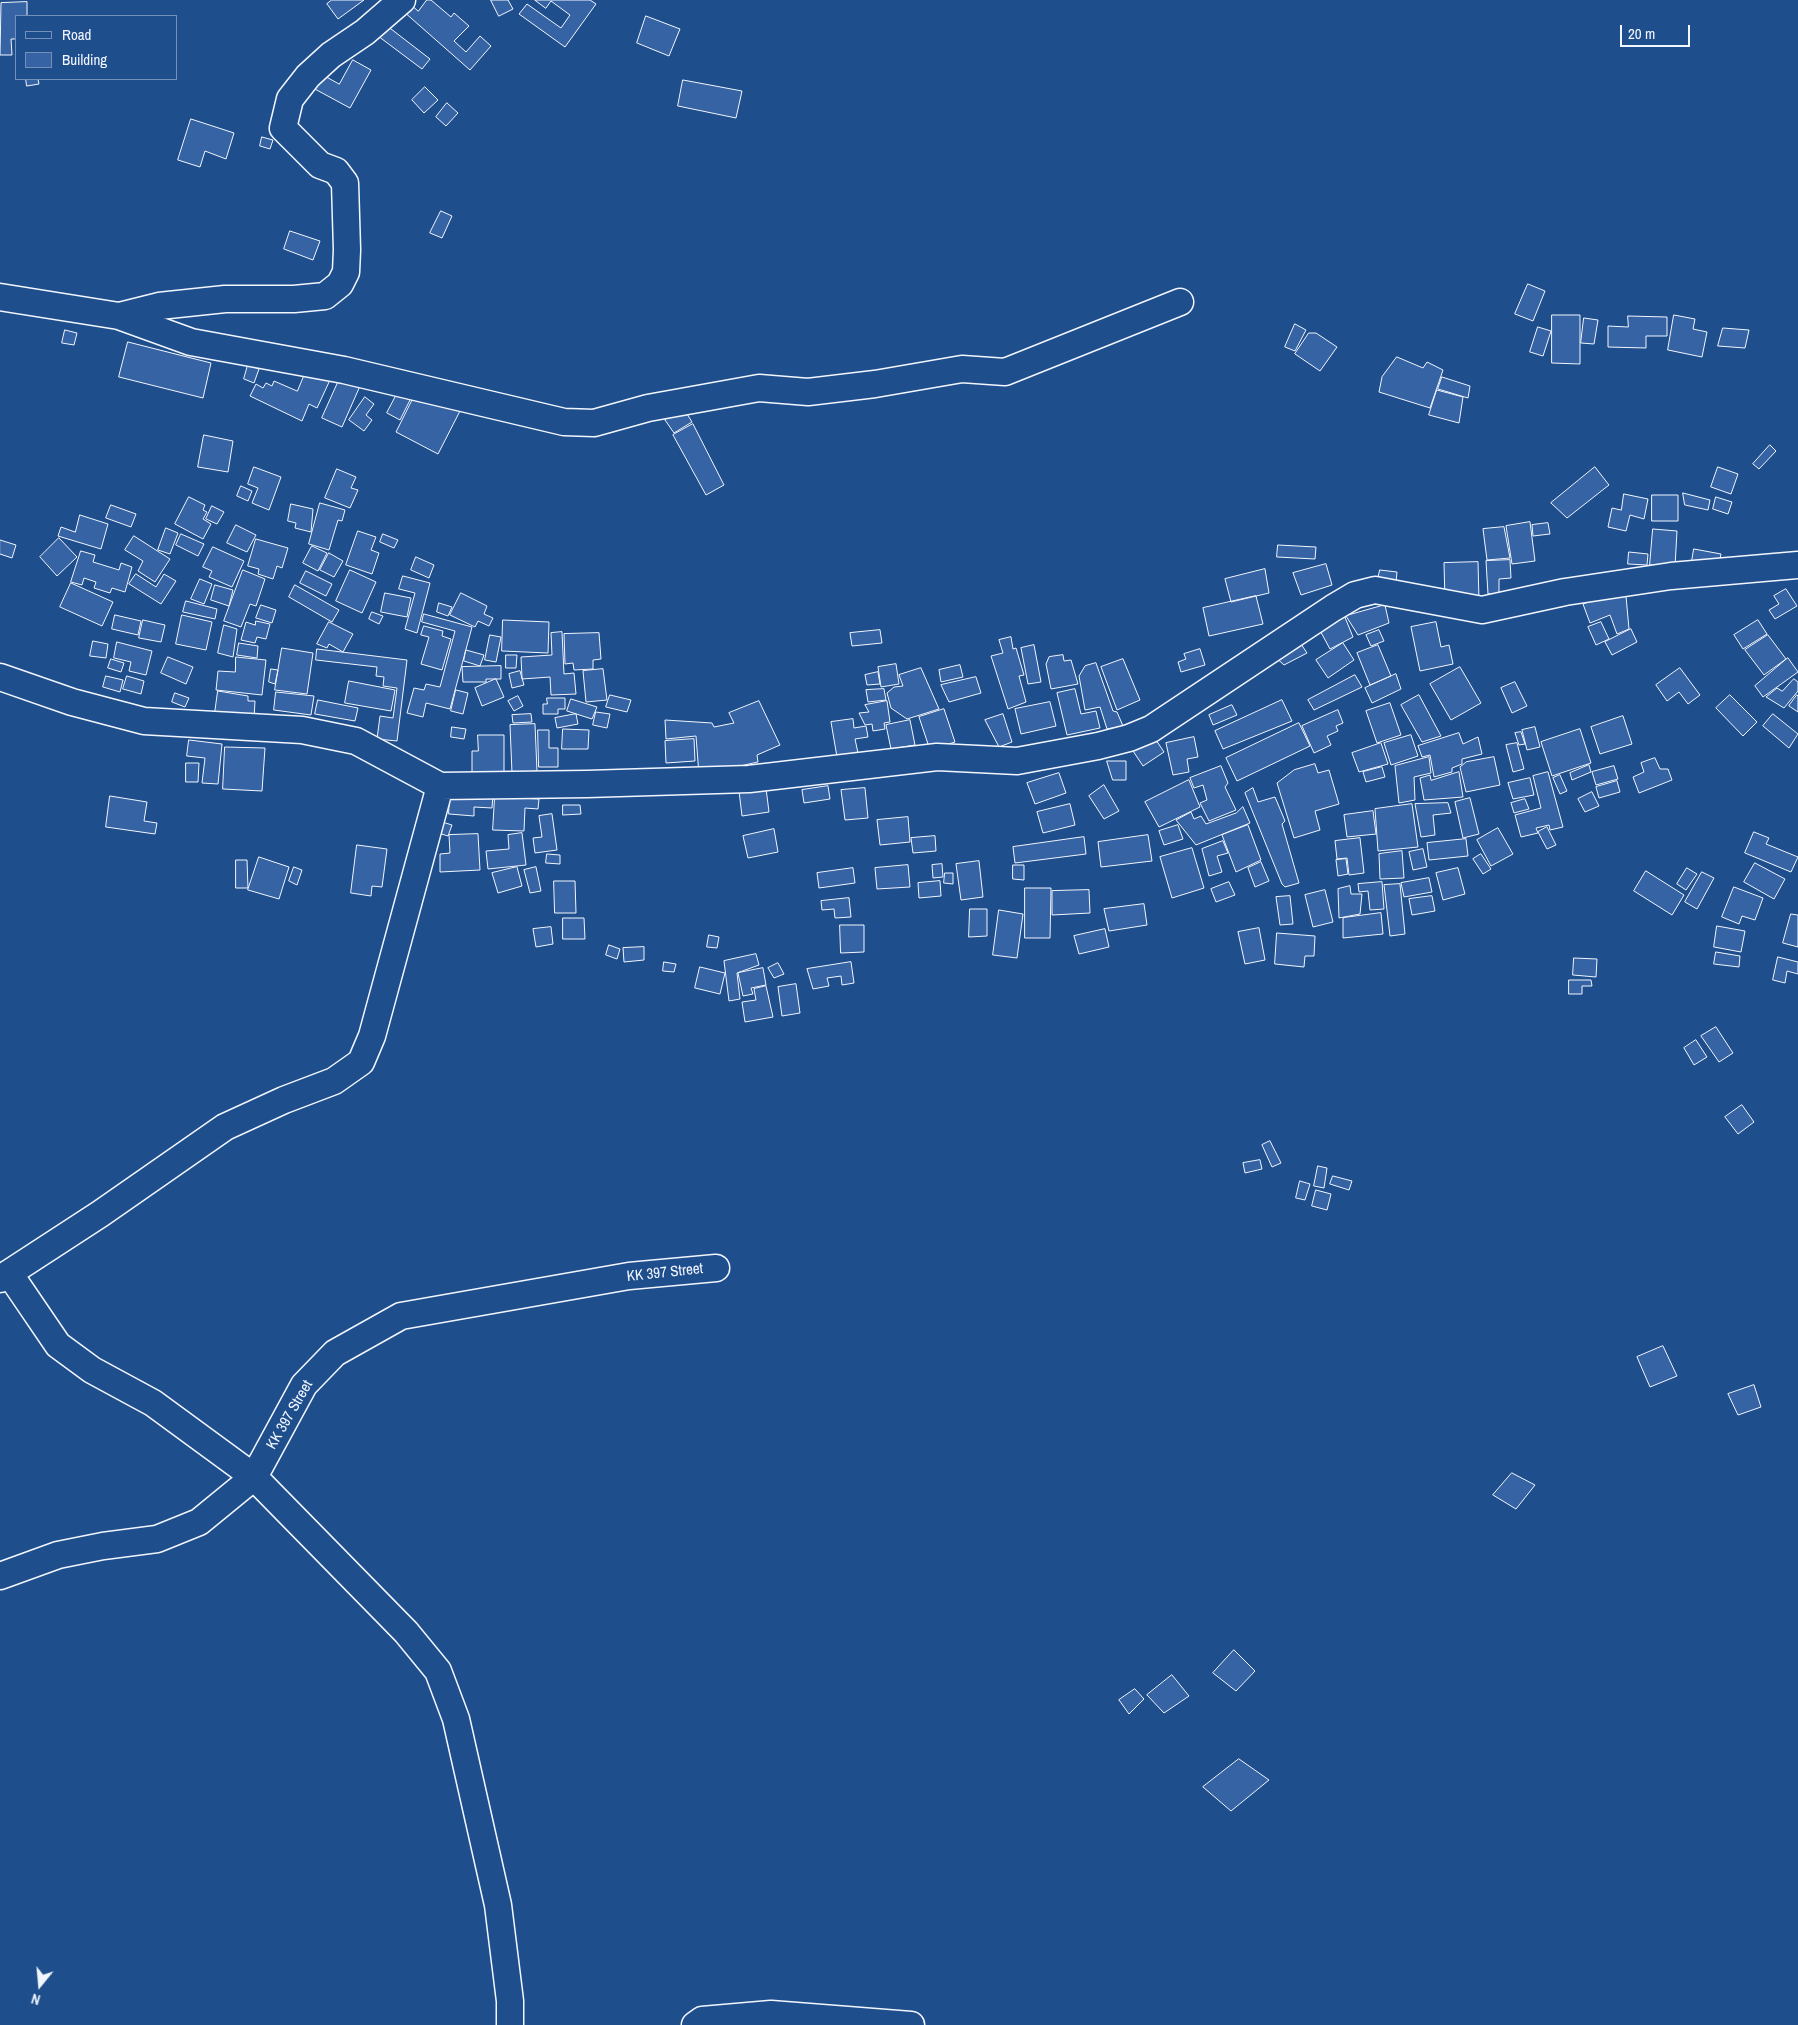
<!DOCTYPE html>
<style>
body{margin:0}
#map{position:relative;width:1798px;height:2025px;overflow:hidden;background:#1f4e8c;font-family:"Archivo Narrow",sans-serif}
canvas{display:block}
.legend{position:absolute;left:15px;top:15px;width:162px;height:65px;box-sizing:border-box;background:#1f4e8c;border:1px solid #7391ba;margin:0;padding:6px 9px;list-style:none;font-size:15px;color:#f2f6ff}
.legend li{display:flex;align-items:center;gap:10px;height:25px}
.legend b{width:25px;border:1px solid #7391ba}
.north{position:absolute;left:15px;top:1960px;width:50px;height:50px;-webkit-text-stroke:4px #1f4e8c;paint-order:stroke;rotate:197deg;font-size:14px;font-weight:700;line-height:20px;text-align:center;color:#f2f6ff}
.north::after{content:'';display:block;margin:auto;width:18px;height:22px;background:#f2f6ff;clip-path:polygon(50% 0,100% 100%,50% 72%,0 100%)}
.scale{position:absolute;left:1620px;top:25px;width:70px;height:22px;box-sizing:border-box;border:2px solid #f2f6ff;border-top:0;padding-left:6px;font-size:15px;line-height:18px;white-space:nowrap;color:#f2f6ff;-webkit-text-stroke:4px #1f4e8c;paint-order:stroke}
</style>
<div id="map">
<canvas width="1798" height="2025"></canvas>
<ul class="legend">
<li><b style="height:6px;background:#1f4e8c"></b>Road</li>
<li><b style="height:14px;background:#3563a3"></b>Building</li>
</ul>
<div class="north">N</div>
<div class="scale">20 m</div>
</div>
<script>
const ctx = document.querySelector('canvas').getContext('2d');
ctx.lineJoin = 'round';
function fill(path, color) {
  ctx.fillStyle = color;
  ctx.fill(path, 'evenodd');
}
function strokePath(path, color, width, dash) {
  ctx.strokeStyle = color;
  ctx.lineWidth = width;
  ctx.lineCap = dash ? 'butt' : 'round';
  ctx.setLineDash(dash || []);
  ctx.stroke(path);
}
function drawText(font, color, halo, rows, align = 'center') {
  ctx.font = font + ' "Archivo Narrow",sans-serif';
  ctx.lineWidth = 4;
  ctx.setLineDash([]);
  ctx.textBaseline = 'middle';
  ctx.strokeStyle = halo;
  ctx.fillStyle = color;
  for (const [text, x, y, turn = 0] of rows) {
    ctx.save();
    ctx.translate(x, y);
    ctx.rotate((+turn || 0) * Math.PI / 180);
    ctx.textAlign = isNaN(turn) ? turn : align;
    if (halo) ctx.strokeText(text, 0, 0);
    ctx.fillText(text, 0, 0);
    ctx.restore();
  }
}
const building = new Path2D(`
 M332,0H364L338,19L327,4Z
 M427,0H431L451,17L454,13L469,26L454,41L466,52L480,36L491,46L470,70L403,11L409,3L418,11Z
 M491,0H508L513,9L499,16Z
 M535,0H590L596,4L565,47L519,14L527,4L561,28L570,15L551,1L546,8Z
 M27,2V16H16V39H11L12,55H0L1,3Z
 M646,16L680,29L669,56L637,43Z
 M382,22L430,59L422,69L374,33Z
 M353,60L371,70L350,108L313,88L321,74L339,84Z
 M26,79H38L39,84L27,86Z
 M683,80L742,91L736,118L678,106Z
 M425,87L438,100L424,113L412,100Z
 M447,103L458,113L446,126L436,117Z
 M191,119L234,133L226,159L205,151L200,167L178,160Z
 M262,137L273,140L270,149L260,146Z
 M441,211L452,216L442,238L430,233Z
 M290,231L320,241L313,260L284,249Z
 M1528,284L1545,291L1533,321L1515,314Z
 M1552,315H1580V364L1552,363Z
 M1674,315L1695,319L1693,329L1707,332L1702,357L1668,350Z
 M1628,316L1667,317V336H1646V348L1608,347V326L1628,327Z
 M1584,318L1598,320L1594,344L1581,343Z
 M1295,324L1306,330L1295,351L1285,347Z
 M1538,327L1551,331L1543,356L1530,352Z
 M1723,328L1749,330L1745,348L1718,346Z
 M65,330L77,333L74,345L62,343Z
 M1309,333H1316L1337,347L1320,371L1295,354Z
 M128,342L211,363L203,398L119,377Z
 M1397,357L1423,368L1427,362L1443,370L1430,408L1379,392L1382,377Z
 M248,365L259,369L254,383L244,379Z
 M307,369L330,380L317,408L309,404L302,421L250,396L256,384L263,388L266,383L272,386L274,381L297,391Z
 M1442,377L1470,386L1468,398L1438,389Z
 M340,378L360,386L342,427L322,418Z
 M1437,390L1463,397L1459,423L1429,415Z
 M424,393L460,411L438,454L396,432L413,398Z
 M397,394L410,400L400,420L387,413Z
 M365,397L374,404L366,415L372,420L364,431L349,420Z
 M684,409L692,422L674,433L665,420Z
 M693,424L724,485L706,495L673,435Z
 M204,435L233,441L228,472L198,467Z
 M1770,445L1776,451L1759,469L1753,464Z
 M254,467L281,477L269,510L252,503L258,488L248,484Z
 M1595,467L1609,485L1567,518L1551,503Z
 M1718,467L1738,474L1731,494L1711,487Z
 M337,469L356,477L351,488L358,490L350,508L325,498Z
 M241,486L252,491L248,501L237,496Z
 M1683,493L1710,500L1708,510L1685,505Z
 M1624,494L1648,499L1644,519L1630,515L1626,531L1608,527L1612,508L1621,510Z
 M1652,495H1678V521H1652Z
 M189,497L205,505L203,510L207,512L203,519L211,524L203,539L175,524Z
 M1716,497L1732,502L1728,514L1713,509Z
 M320,503L345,510L342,521L338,520L329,550L309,544Z
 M291,504L313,509L311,532L295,528L296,523L288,521Z
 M111,505L136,514L131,527L106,518Z
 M212,506L224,512L217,524L206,519Z
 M80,515L108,524L101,549L58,536L61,527L75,532Z
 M1530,522L1535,561L1512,564L1506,526Z
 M1548,523L1550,534L1533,536L1532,525Z
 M236,525L256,535L247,552L227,543Z
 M1504,527L1510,558L1487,560L1483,529Z
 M166,528L178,533L170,554L158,550Z
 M1653,529L1677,531L1675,567L1650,565Z
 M358,531L376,537L371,550L379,553L372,574L346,565Z
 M181,534L204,544L198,556L176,545Z
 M383,534L398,540L394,548L380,542Z
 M134,536L170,559L155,582L138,571L143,561L125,550Z
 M59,538L77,557L57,576L40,557Z
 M256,539L288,548L282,568L277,566L273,579L258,574L259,569L248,566Z
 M0,540L16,545L12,558L0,554Z
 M1278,545L1316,547L1315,559L1277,557Z
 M312,546L327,553L318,571L303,563Z
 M213,547L244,561L232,587L209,577L212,571L203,567Z
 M1694,549L1721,554L1719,564L1692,561Z
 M81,551L95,555L93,562L119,570L121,563L132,567L125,592L112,588L110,593L94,588L96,582L84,578L82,585L71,582Z
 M1629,552L1648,554L1647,565L1628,564Z
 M329,553L343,561L334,577L320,570Z
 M416,557L434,565L429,578L411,570Z
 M1510,560L1511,578L1499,579V594H1488L1486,561Z
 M1478,562L1479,601H1445L1444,563Z
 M1326,564L1332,585L1301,595L1293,573Z
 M1265,569L1269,593L1231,602L1225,579Z
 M243,570L265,579L256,606L250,604L241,627L224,621Z
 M350,570L376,582L362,613L336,601Z
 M1380,570L1397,572L1396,582L1378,579Z
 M306,571L332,584L326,596L300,583Z
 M136,574L156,587L164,574L176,581L161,604L129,584Z
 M403,576L430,583L417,633L405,629L415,593L399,589Z
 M200,579L212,584L204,604L191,599Z
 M71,583L113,602L102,626L60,607Z
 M215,585L233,590L229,606L211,600Z
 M295,585L339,610L332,622L289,597Z
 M1786,589L1797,606L1775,619L1769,610L1779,604L1774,596Z
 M385,593L411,598L407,617L381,612Z
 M461,593L487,606L484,614L493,618L489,626L478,621L475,627L450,615Z
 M1256,596L1263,624L1209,636L1203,608Z
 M1626,596L1629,629L1617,634L1610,615L1590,623L1583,604L1596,599Z
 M186,601L217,609L215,619L183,612Z
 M439,603L452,607L448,616L437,612Z
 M261,605L276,610L272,623L256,618Z
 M1385,605L1389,623L1358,635L1346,616Z
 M1342,610L1353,637L1330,649L1317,625Z
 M372,612L383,616L379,624L369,619Z
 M424,614L472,627L450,709L426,703L423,717L407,713L414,688L424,690L426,684L440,687L455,631L422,622Z
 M115,615L141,621L138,635L112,629Z
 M182,615L212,622L206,650L176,644Z
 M143,620L165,625L161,642L139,638Z
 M503,620L549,622L548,653L502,651Z
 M1758,620L1767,634L1743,649L1734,635Z
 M256,621L270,624L266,639L257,637L255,643L241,640L246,622L255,625Z
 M329,622L353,634L343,652L329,644L327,648L317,644Z
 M1436,622L1441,647L1449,645L1453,664L1420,671L1411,627Z
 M1601,622L1609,639L1596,645L1588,627Z
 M224,625L237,629L233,657L218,653Z
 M424,626L443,631L442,636L451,639L442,670L421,664L429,637L421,635Z
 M1631,629L1637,642L1612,655L1605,642Z
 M880,630L882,643L852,646L850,633Z
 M1379,630L1384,641L1371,646L1366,635Z
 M562,632L564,674L574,673L576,694L551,695L550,677L522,679L521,657L552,655L551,633Z
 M599,633L601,659L593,660V669L574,670L573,663L565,664L564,634Z
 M490,635L501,637L496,662L485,660Z
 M1768,635L1786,659L1764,675L1745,650Z
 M1011,637L1013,649L1016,648L1024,675L1019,676L1026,702L1008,709L991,656L1003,653L999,640Z
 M1297,638L1307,653L1284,665L1273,655Z
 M93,641L108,644L106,658L90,656Z
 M117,642L152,651L146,675L129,671L131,662L114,658Z
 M239,643L258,646L257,658L237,655Z
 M1343,643L1354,660L1328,678L1316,660Z
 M1034,645L1041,682L1028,684L1021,648Z
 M1378,645L1391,676L1370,685L1357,653Z
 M282,648L313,653L307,694L275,690Z
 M317,649L407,660L397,741L377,739L380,716L393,718L397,688L383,686L384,677L376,676L377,667L316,660Z
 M1200,649L1205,665L1181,672L1178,662L1186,659L1184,654Z
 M466,650L484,655L480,666L464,661Z
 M506,655H517L516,668H506Z
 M1063,655L1064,661L1071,660L1078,684L1051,689L1046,664L1049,657Z
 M168,657L193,667L186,684L161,673Z
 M236,657L266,660L262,695L216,690L218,671L235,672Z
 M1788,658L1798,672L1763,697L1755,686Z
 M111,659L124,663L121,672L108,668Z
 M1123,659L1140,700L1117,710L1101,667Z
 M1096,663L1113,711L1117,712L1123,726L1107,729L1100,707L1085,710L1079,676L1085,666Z
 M896,664L899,684L881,687L878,667Z
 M960,665L963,677L941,682L939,670Z
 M501,666V679H486V682H463L462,667Z
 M1460,667L1481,703L1451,720L1430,684Z
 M921,668L939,709L907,719L891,708L887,693L894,687L903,686L899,675Z
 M1680,668L1700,695L1688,704L1679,692L1667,701L1656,685Z
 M271,669L278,670L275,684L269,682Z
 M603,669L607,700L586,702L583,671Z
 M520,671L524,685L512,688L509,674Z
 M878,672L880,684L867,685L865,675Z
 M1396,674L1401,689L1372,703L1365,688Z
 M1355,675L1362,687L1314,710L1308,700Z
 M106,676L123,680L120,692L103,687Z
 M127,676L144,681L141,694L123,689Z
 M976,677L981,693L949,702L941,685Z
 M496,679L504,697L482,706L475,688Z
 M1794,679L1798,682V691L1784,708L1766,697L1777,688L1782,691Z
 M349,681L395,690L391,711L345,703Z
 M1515,682L1527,706L1512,713L1501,688Z
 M884,689L886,700L868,702L866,690Z
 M1075,689L1081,714L1096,711L1100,728L1067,735L1057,693Z
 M456,690L468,693L463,714L451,711Z
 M218,691L248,696V701H255L254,718L215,713Z
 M276,692L314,696L311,715L274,710Z
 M175,693L189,698L185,707L172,702Z
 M610,695L631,700L627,712L606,707Z
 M1419,695L1441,736L1422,742L1401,705Z
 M1730,695L1757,722L1743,736L1716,708Z
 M1797,695L1798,696V712L1789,706Z
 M518,696L523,706L514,711L508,701Z
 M547,698H565V709H558V714H543V704H547Z
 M571,699L597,707L592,719L567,711Z
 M318,700L358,708L355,721L315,714Z
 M1282,700L1292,721L1223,749L1215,731Z
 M759,701L780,745L757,755L758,762L699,775L696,736L666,739L665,720L712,723L714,727L734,723L729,713Z
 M887,701L890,722L884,723L885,729L873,731L872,724L865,725L859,713L869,712L865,705Z
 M1050,702L1056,726L1021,734L1015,709Z
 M1390,703L1401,735L1377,743L1366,711Z
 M1232,705L1237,715L1213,725L1209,715Z
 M944,709L955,742L930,750L919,717Z
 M1338,710L1343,723L1336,726L1338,731L1327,736L1331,745L1314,753L1302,726Z
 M596,712L610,714L607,728L593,725Z
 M531,714L532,722L513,723L512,715Z
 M576,714L578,724L557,728L555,718Z
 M1003,714L1012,742L999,747L985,720Z
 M1773,714L1798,734L1789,748L1763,726Z
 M1623,716L1632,744L1600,754L1591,727Z
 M853,719L854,728L866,726L868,737L855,739L858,753L837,757L831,722Z
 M910,720L915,745L891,749L886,725Z
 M1299,723L1310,746L1237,781L1226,758Z
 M535,724L537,771L512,773L510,725Z
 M452,727L466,729L464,739L451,737Z
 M1535,727L1540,747L1527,750L1522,730Z
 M563,729L589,730L588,749H562Z
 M1580,729L1591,763L1552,776L1541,742Z
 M538,730H549V748H558V767H539Z
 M1521,732L1525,744L1519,745L1515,733Z
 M1459,733L1463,744L1478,737L1482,754L1462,759V764L1452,768V772L1434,777L1430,755L1422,757L1418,746Z
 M478,735H504V773L472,772V751H478Z
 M1411,735L1418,756L1391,765L1384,743Z
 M1154,737L1164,752L1143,766L1133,751Z
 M1194,737L1198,757L1187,759L1189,772L1173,775L1166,743Z
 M694,739L695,761L666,763L665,741Z
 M189,740L222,744L218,784L202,783L205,758L187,756Z
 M1381,743L1388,764L1359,772L1352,753Z
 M1517,743L1524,769L1513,772L1506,745Z
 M225,747L265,748L262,791L223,789Z
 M1429,757L1431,773L1414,777L1415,800L1399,803L1395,766Z
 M1494,757L1500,785L1466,792L1460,767L1466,762Z
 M1655,758L1660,769H1668L1672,780L1639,793L1633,777L1644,772L1641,763Z
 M1107,761H1126V780H1113Z
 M186,763H199L198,782H186Z
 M1315,764L1318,773L1329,770L1339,804L1315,811L1320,830L1294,838L1277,783L1294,770Z
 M1589,765L1591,772L1572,780L1570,773Z
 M1221,766L1228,783L1225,787L1236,810L1209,821L1200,803L1207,800L1203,785L1194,788L1190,778Z
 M1614,766L1618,779L1596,785L1592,772Z
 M1382,767L1385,777L1366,782L1363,772Z
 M1459,772L1463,797L1424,800L1420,778L1430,775L1431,780Z
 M1548,772L1563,827L1550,830L1549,825L1536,828L1538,833L1521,837L1515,815L1541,808L1533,776Z
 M1059,773L1066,793L1035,804L1027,783Z
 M1560,775L1567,791L1560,794L1553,778Z
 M1530,778L1534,795L1513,799L1508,783Z
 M1189,780L1200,807L1159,827L1145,802Z
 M1617,781L1620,792L1599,798L1596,787Z
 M1104,785L1119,811L1104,819L1089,796Z
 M828,786L830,799L804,803L802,790Z
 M766,788L769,812L742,816L739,791Z
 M865,788L868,818L845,820L841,790Z
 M1253,788L1258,802L1275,797L1285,821L1282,824L1299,883L1285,887L1282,884L1245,793Z
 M450,792L493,795L492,808L474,807V816L449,814Z
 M1592,792L1599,806L1585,812L1578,799Z
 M110,796L147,802L144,821L157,823L155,834L106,827Z
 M495,797L539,799L538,809L525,808L524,831L493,830Z
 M1470,798L1479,834L1463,838L1455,802Z
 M1525,799L1529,809L1514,813L1511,803Z
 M1448,803L1451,813L1433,815L1435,835L1421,837L1415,804Z
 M1070,804L1075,825L1043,833L1037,812Z
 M1412,804L1418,847L1378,851L1375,809Z
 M563,805H580L581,814L563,815Z
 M1243,807L1250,823L1196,845L1176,820L1191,812L1194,819L1201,816L1206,824L1236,813Z
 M1373,811L1376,834L1347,837L1344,815Z
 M552,814L557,850L535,853L533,838L542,837L539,816Z
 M908,817L910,842L880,845L877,820Z
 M439,821L452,825L448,836L435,832Z
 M1178,825L1183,839L1164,845L1159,831Z
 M1248,825L1261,860L1236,872L1222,835Z
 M1547,827L1556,845L1547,849L1538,832Z
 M1498,828L1513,854L1491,866L1477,840Z
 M774,829L778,852L748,858L743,836Z
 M1754,832L1769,838L1766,844L1798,857L1791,872L1745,853Z
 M522,833L526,865L488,869L486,851L509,849L508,835Z
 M478,834L480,870L440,872V854L450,853L449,835Z
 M1148,835L1152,861L1101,867L1098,842Z
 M935,836L936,851L913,853L911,838Z
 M1084,837L1086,854L1015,863L1013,847Z
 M1360,838L1364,873L1349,875L1347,858L1337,859L1335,841Z
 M1466,839L1468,856L1429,860L1427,843Z
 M1223,841L1228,853L1217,856L1222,872L1209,876L1202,849Z
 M357,845L387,849L382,887L372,886L371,896L351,893Z
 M1192,848L1204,888L1172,898L1160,857Z
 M1423,849L1427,867L1413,870L1409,852Z
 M1402,851L1404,878L1380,879L1379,854Z
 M547,854L560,855V864L546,863Z
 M1481,854L1491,869L1483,874L1473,859Z
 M259,857L289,867L279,899L248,890Z
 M1346,859L1348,874L1338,876L1336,860Z
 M236,860H247L248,888H236Z
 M979,861L983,897L961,900L956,864Z
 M1261,862L1269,881L1255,887L1248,868Z
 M1755,863L1785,879L1774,899L1744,882Z
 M942,864L943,877L933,878L932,865Z
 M908,865L910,887L877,889L875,868Z
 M1013,865H1024V880L1013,879Z
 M294,867L302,870L297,885L289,881Z
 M517,867L522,886L498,893L492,873Z
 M536,867L541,891L530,893L524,870Z
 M853,868L855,883L819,888L817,873Z
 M1458,868L1465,894L1443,900L1436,873Z
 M1687,868L1697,874L1686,890L1677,884Z
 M1646,871L1684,895L1672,915L1634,891Z
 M1702,872L1714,878L1697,909L1685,902Z
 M945,873H953V884L944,883Z
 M1429,878L1432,892L1404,897L1401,883Z
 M554,881H575L576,913H555Z
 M940,881L941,896L919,898L918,883Z
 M1229,882L1235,895L1216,902L1211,889Z
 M1382,882L1384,909L1370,910L1368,891L1359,892L1358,884Z
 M1400,884L1405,934L1390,936L1384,885Z
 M1350,886L1351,894H1362L1360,914L1339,918L1338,889Z
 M1734,887L1763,898L1755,920L1742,916L1739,924L1722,917Z
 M1025,888H1051L1050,938H1025Z
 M1089,890L1090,913L1052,915V891Z
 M1325,890L1333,922L1313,927L1305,895Z
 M1290,896L1293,924L1280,925L1276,897Z
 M1432,896L1435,911L1412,915L1409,899Z
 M849,898L851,917L835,918L834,909L822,910L821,901Z
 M1144,904L1147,925L1109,931L1104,909Z
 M970,909H987V936L969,937Z
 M999,910L1023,914L1017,958L993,955Z
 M1381,913L1383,934L1343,938V918Z
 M1791,914L1798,915V947L1783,943Z
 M563,918H584L585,939H563Z
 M840,925H864V952L841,953Z
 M1717,926L1745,931L1741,952L1714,947Z
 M551,927L553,944L536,947L533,929Z
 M1259,928L1265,960L1245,964L1238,932Z
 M1105,929L1109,947L1079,954L1074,936Z
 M1277,933L1315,936L1314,956H1305L1304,967L1275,964Z
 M709,935L719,937L717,948L707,947Z
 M609,945L620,949L617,959L606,955Z
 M644,947V960L624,962L623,948Z
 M1716,952L1740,956L1739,967L1714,964Z
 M756,954L759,965L737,973L740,999L729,1001L724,961Z
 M1778,957L1798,962V974L1787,971L1785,983L1773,980Z
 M1574,958L1597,959L1596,977L1573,975Z
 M664,962L676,964L674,972L663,971Z
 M851,962L854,983L842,985L841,976L827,978L829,986L813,989L807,969Z
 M778,963L784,974L774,978L768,968Z
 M700,967L725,973L720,994L695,988Z
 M763,968L766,985L751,988L753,994L743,996L738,973Z
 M1569,980H1591L1592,986H1582V994H1569Z
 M796,984L800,1013L782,1016L778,987Z
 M766,986L773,1017L745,1022L742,1002L756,1000L754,989Z
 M1716,1027L1733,1053L1719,1062L1701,1036Z
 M1696,1040L1707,1057L1694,1065L1684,1048Z
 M1742,1105L1754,1122L1738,1134L1725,1117Z
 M1270,1141L1281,1163L1272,1167L1262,1145Z
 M1260,1160L1262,1169L1245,1173L1243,1163Z
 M1318,1166L1327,1168L1324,1188L1314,1186Z
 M1333,1176L1352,1181L1349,1190L1330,1184Z
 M1300,1181L1310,1184L1305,1200L1296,1198Z
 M1316,1190L1331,1194L1327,1210L1312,1206Z
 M1663,1346L1677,1376L1650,1387L1637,1357Z
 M1754,1385L1761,1407L1738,1415L1728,1394Z
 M1512,1473L1535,1485L1516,1509L1493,1495Z
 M1234,1650L1255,1671L1236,1691L1213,1673Z
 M1172,1675L1189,1696L1164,1713L1147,1695Z
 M1135,1689L1144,1699L1129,1714L1119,1700Z
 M1239,1759L1269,1780L1231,1811L1203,1787Z`);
const minor = new Path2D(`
 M0,297L119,316L191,342L344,370L564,422L594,423L648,408L759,388L808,392L875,384L962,369L1005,372L1180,302
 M119,316L159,306L225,299H294L325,296L340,284L346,272L347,250L345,183L336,171L320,165L283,128L290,99L308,76L331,55L365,32L402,0
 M0,677L72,702L144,721L302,730L356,741L440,786L587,784L749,779L937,757L1017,761L1098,746L1129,738L1151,729L1333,608L1355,595L1375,590L1482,610L1565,592L1671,576L1798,565
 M9,1273L58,1345L92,1370L153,1403L254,1477L406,1632L438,1671L456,1719L498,1905L510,2001V2025
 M0,1279L100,1214L225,1127L284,1100L334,1081L361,1062L372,1036L440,786
 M0,1576L58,1555L103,1546L157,1539L199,1522L254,1477L304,1385L335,1353L401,1316L629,1276L716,1268
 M695,2025L702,2020L771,2014L911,2025`);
const streetNames = [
 ["KK 397 Street",665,1273,-6],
 ["KK 397 Street",290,1415,-60]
];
fill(building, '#3563a3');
strokePath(building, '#f2f6ff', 1);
strokePath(minor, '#f2f6ff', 29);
strokePath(minor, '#1f4e8c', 26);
drawText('15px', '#f2f6ff', '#1f4e8c', streetNames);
</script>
